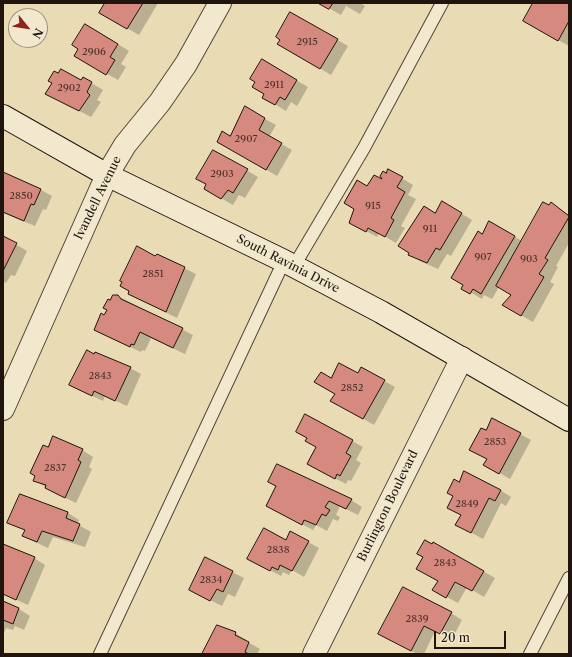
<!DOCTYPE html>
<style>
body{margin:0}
#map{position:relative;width:572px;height:657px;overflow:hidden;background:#e9dbb4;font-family:"Libre Caslon Text",serif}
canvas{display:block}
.frame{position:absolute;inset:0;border:4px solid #1f140e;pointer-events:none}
.north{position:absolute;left:8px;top:8px;width:40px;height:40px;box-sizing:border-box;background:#f1e8ce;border:1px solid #9d9381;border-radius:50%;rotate:120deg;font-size:11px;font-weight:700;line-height:16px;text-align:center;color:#1f140e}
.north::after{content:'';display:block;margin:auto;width:14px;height:18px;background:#8f2418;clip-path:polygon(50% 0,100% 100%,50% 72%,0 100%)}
.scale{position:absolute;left:434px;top:631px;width:72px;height:18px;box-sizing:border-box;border:2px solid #1f140e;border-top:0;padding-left:5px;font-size:12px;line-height:14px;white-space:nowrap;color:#1f140e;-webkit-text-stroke:3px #f1e8ce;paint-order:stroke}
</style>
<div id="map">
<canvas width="572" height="657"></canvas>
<div class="frame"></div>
<div class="north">N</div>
<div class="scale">20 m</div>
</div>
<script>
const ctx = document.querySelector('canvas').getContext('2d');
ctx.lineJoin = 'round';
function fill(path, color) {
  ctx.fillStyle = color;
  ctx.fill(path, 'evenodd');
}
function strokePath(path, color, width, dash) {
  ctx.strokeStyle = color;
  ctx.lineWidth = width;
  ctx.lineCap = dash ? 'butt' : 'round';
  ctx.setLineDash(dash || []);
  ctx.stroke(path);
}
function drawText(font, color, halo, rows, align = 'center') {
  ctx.font = font + ' "Libre Caslon Text",serif';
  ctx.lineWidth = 3;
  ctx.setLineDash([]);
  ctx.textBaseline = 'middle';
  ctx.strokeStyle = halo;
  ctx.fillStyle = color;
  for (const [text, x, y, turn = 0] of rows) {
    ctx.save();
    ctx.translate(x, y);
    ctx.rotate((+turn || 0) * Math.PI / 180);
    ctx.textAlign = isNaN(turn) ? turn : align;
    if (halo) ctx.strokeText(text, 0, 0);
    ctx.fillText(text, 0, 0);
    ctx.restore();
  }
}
const shadow = new Path2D(`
 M107,3H158L139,35L100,13Z
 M320,3H360L365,6L360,14L346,6L341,15Z
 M534,3H569V46L535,27Z
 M291,13L348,46L331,75L279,44Z
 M97,31L129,51L121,64L126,67L118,80L75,56Z
 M262,61L308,87L297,106L291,102L286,111L263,97L265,94L256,82Z
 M83,78L103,90L97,100L101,102L91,117L58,100Z
 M245,108L276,125L269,137L292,150L277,176L218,141L230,137Z
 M214,151L258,177L245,198L239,195L233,205L205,189Z
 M388,170L413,185L408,195L416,199L401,226L405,228L396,243L379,233L377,237L350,222L368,188L384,182L386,174Z
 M3,173L41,190L52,196L46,210L43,209L35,226L3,213Z
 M442,202L472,220L451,256L447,254L438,269L420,261L409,254Z
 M551,204L569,215V243L556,266L558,267L550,282L554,284L533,322L503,305L512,295L499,287L492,299L484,295L482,299L463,288L482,235L490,222L522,241Z
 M3,237L27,251L15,276L11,275L6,283L3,281Z
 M184,268L196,274L177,318L140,300Z
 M118,296L193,335L185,354L151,338L145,351L142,350L141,352L106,336L95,329L105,316L111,302Z
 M130,368L141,374L127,406L105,396L103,401L82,391Z
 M358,374L384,381L395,387L374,425L332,401L336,393L331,379Z
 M486,432L520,434L531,440L510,479L496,471L488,459Z
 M308,438L352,441L363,447L356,460L361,463L351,481L348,480L346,484L319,470L317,447Z
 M48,448L82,450L93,457L89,467L92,469L76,503L57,494L34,480Z
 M278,465L351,500L362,507L358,515L340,506L336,515L340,517L338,521L333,519L327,531L316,525L313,530L277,511Z
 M460,483L500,490L511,497L506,506L501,503L483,539L468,531L454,496Z
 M20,495L68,513L79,520L77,524L91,532L85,547L53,537L48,548L35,542L24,536L26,531L9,522Z
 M286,541L308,542L319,548L304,577L292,570L289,575L283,572L281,576L260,565Z
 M433,543L495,578L484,597L467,587L458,603L434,590L439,581L424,557Z
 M3,545L34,558L45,565L28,605L3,594Z
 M206,559L244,578L235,597L228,594L222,606L190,590Z
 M3,602L19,609L30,616L24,630L15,626L13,630L6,628L3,635Z
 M451,613L462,620L452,639L435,631L424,654H417L379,634Z
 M235,633L246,640V641L260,649L257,654H203Z`);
const building = new Path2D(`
 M105,3H143L127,29L99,13Z
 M318,3H333L329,9Z
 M533,3H569V21L558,41L523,21Z
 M290,12L338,39L320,69L277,44L280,40L276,37Z
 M85,24L118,44L110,57L115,60L106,75L74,56L78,49L72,45Z
 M262,59L297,80L285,100L280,97L275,105L262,98L264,94L252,87L255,82L250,79Z
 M61,69L81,80L83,77L92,82L87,92L90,95L79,111L45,94L52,83L48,81L54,71L58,73Z
 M245,106L265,118L259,130L282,143L266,170L217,142L222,131L230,136Z
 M213,150L248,169L233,193L228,190L221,199L204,189L206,184L196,179Z
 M388,169L403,177L397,187L405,192L391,218L394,220L385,237L368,228L366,232L349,223L354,209L344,203L357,180L367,186L374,175L382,179L380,176L383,171L386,173Z
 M3,172L41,189L34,205L31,204L24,221L3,212Z
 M442,201L462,213L440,250L436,248L427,263L408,255L409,253L398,246L424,206L435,213Z
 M543,202L549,205L551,202L569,216V217L545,258L548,260L539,274L544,277L521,316L502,305L511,295L496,286Z
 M489,221L515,236L481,294L473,289L470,294L461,289L463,285L451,278L478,231L482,234Z
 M3,236L17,243L3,271Z
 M137,246L155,256L157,254L185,267L166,312L128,294L129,291L120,286L122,282L120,281Z
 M113,295H118L121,299L183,328L173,348L140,332L134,345L131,344L130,347L94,330L101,313L104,315L107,310L103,308L108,299L110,300Z
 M87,350L94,354L95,352L131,367L115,401L94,391L92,396L69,385Z
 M339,363L358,373L361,367L385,380L363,419L330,401L335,394L314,382L321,372L331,378Z
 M305,414L353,440L346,453L351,456L340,476L337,474L335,479L307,464L316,447L305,441L307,438L296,432Z
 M492,418L521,433L499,474L483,465L487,459L469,450L481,428L486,430Z
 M53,436L83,449L78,460L81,462L65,498L45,488L46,485L33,481L35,476L30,473L43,445L48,447Z
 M277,464L352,499L346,509L329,501L325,507L330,510L326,516L322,514L316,525L304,520L302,525L266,506L276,486L268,482Z
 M464,471L501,490L495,501L489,498L471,533L455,525L461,515L447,508L453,496L447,493L454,479L459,482Z
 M20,494L68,512L66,518L80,524L73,541L42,531L37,542L22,536L25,530L7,523Z
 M264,528L286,540L290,531L309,541L292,571L280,565L278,570L272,567L270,571L247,559Z
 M425,540L432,544L433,542L484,571L472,591L455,582L446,598L432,590L438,581L416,569L423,557L417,554Z
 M3,544L35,557L16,600L3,594Z
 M205,557L233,571L223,592L217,589L210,601L189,590Z
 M403,587L452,612L440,634L424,626L411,651L378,634Z
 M3,601L19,608L13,624L3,620Z
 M217,625L236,632L235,635L249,642L245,652L249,654H202Z`);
const lane = new Path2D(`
 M294,266L364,148L442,3
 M100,654L284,261
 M530,654L569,578`);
const street = new Path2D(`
 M3,409L107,175L125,145L160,102L186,64L220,3
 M314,654L462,358`);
const secondary = new Path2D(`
 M3,116L107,175L284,261L381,312L569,420`);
const numberNames = [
 ["2915",307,42],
 ["2906",94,52],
 ["2911",274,85],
 ["2902",69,88],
 ["2907",246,139],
 ["2903",222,174],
 ["2850",21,196],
 ["915",373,206],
 ["911",430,229],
 ["907",483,257],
 ["903",529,259],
 ["2851",153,274],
 ["2843",100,376],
 ["2852",352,388],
 ["2853",495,442],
 ["2837",55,468],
 ["2849",467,504],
 ["2838",278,550],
 ["2843",445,563],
 ["2834",211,580],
 ["2839",417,619]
];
const streetNames = [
 ["Ivandell Avenue",98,198,-64],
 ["South Ravinia Drive",288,264,27],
 ["Burlington Boulevard",388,506,-64]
];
fill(shadow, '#0003');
fill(building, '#d5897f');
strokePath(building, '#1f140e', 1);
strokePath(lane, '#524638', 14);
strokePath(street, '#524638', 24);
strokePath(secondary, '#1f140e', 24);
strokePath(lane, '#f1e8ce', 12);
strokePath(street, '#f1e8ce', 22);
strokePath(secondary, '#f1e8ce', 22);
drawText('10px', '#4c312a', null, numberNames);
drawText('12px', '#1f140e', '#f1e8ce', streetNames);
</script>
